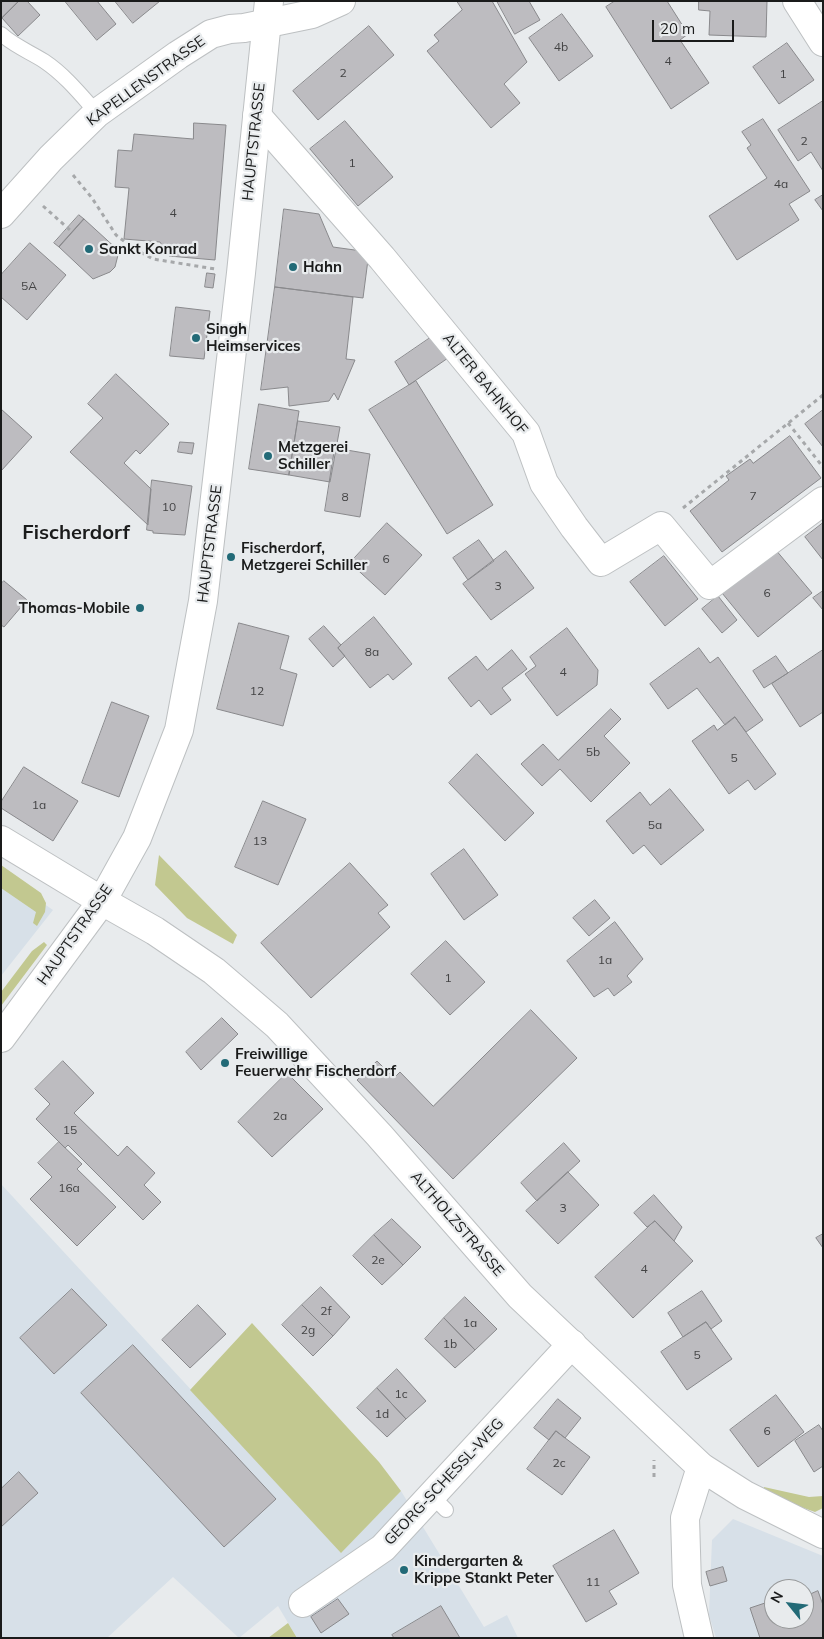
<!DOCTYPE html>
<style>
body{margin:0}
#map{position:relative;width:824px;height:1639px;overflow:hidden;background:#e8ebed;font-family:Mulish,sans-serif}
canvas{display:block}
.frame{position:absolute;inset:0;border:2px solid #1a1b1b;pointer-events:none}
.north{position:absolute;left:764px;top:1579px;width:50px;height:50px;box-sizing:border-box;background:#e8ebed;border:1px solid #969899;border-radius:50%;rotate:299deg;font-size:14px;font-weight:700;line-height:20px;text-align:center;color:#1a1b1b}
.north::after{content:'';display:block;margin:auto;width:18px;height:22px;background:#226a77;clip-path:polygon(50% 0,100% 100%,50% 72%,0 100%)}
.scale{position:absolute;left:652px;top:20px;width:82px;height:22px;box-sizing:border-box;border:2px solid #1a1b1b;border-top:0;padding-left:6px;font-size:15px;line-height:18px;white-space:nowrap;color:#1a1b1b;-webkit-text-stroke:4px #e8ebed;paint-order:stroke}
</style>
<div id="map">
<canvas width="824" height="1639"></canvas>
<div class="frame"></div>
<div class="north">N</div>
<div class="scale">20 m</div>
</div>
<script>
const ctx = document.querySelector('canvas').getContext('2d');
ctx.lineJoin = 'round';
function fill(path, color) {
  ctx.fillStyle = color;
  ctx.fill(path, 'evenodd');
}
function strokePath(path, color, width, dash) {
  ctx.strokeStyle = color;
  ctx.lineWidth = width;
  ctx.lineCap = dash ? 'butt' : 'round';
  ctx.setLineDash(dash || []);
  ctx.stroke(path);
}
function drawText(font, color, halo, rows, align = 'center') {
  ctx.font = font + ' Mulish,sans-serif';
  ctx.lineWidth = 4.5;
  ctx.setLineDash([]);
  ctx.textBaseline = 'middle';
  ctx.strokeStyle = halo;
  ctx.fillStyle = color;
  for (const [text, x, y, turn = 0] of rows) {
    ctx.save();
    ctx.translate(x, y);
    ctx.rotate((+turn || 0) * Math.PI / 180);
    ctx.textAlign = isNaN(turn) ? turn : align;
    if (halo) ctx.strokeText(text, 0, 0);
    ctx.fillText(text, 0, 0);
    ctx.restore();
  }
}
const built = new Path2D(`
 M1,874L53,910L1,976Z
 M1,1184L341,1552L401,1491L484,1627L507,1615L518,1638H297L278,1606L239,1638L173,1577L107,1638H1Z
 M733,1519L823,1556V1638H716L709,1615L712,1540ZM774,1589H804V1619H774Z`);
const green = new Path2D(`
 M159,855L237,935L233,944L187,918L155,885Z
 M1,865L41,893L46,903L45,912L37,926L33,923L36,912L1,888Z
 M44,942L47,945L1,1006V992L32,951Z
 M252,1323L379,1462L401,1491L341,1553L190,1390Z
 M764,1487L809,1497L823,1496V1508L815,1512L798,1506L764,1490Z
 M288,1623L297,1638H268Z`);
const building = new Path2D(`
 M1,1H19L1,19Z
 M19,1H27L40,15L18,36L2,18Z
 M65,1H97L116,24L97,40Z
 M115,1H160L133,23Z
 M457,1H492L527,62L504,84L520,103L491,128L427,51L439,41L434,35L462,10Z
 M497,1H529L540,20L515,34Z
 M615,1H667L688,34L680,40L709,83L671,109L606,7Z
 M699,1H767L766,37L709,35L710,11L699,10Z
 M562,14L593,56L559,81L529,38Z
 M369,26L394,55L318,120L293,91Z
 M787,43L814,80L779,104L753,67Z
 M823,101V171L811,152L798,161L778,130Z
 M763,119L810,191L789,204L799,220L737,260L709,216L767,178L747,148L751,145L742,132Z
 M345,121L393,177L358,206L310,149Z
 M194,123L226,125L215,260L169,256L160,242L124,239L129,188L115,187L118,150L132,151L134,134L193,139Z
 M823,195V211L815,200Z
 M284,209L319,214L333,247L369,252L363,298L275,287Z
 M79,215L84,219L59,247L54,243Z
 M84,219L119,251L115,267L110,272L93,279L59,247Z
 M30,243L66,275L27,320L1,297V275Z
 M207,273L215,274L213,288L205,287Z
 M275,287L353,297L346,359L355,360L338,400L334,393L329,401L289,406L288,387L261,390Z
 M176,307L210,311L204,359L170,356Z
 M433,336L448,358L409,385L395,362Z
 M116,374L169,424L140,454L136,450L124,463L151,489L148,525L70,452L103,418L88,404Z
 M416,381L493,505L447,534L369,410Z
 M259,404L299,411L289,475L249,469Z
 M1,409L32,437L1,471Z
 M823,410V447L805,424Z
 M298,421L340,427L330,482L289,475Z
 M790,436L821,478L722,552L690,511L729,480L726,476L750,459L753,463Z
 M180,442L194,443L192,454L178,452Z
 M335,448L370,454L360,517L325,511Z
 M152,480L192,486L185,535L153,533V531L147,530Z
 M387,523L422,555L385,595L350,563Z
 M823,523V560L805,537Z
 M479,540L494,561L468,580L453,558Z
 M775,549L812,593L758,637L722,593Z
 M506,551L534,588L491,620L463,584Z
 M664,556L698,599L665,626L630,582Z
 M4,581L27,600L4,627L1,625V584Z
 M823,591V610L813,598Z
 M718,596L737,620L722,633L702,609Z
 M374,617L412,664L393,680L388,674L370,688L338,648Z
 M239,623L289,636L280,669L297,674L283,726L217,709Z
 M324,626L341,645L338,648L345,656L333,667L309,639Z
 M567,628L598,670L597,685L557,716L525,674L536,666L530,657Z
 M699,648L710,663L718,657L763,720L746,732L735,717L725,725L697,688L668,709L650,684Z
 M512,650L527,669L502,688L511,700L491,715L479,700L471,707L448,678L476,656L487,670Z
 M823,650V712L800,727L772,684Z
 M776,656L788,673L764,688L753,671Z
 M112,702L149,716L119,797L82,783Z
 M611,709L621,719L604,736L630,763L591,802L560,769L542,786L521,764L543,744L558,760Z
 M735,717L776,774L755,790L748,780L729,794L692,741L714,725L717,730Z
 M477,754L534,813L505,841L449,783Z
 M24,767L78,801L53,841L1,808V802Z
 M670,789L704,830L661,865L644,845L633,854L606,821L640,792L650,805Z
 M263,801L306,819L278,885L235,867Z
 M464,849L498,895L464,920L431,874Z
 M350,863L388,905L378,913L390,927L311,998L261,943Z
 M595,900L610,918L589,936L573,918Z
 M615,922L643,959L627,976L632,982L614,996L608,988L594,997L567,961Z
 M446,941L485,982L450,1015L411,974Z
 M531,1010L577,1058L453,1179L357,1080L377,1061L394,1078L400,1072L433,1106Z
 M222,1018L238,1034L201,1070L186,1052Z
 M63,1061L94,1093L74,1113L118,1156L127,1146L155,1173L144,1185L161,1202L143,1220L68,1145L65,1148L36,1119L50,1104L35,1089Z
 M287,1073L323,1109L272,1157L238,1122Z
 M59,1142L82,1164L77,1169L116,1207L77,1246L30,1199L52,1177L38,1163Z
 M564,1143L580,1161L537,1201L521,1183Z
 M568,1172L599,1205L558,1244L526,1211Z
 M654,1195L682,1227L674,1241L655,1221L647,1227L634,1213Z
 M392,1219L421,1247L403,1265L374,1235Z
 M655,1221L693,1261L633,1318L595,1277Z
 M823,1234V1248L816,1238Z
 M374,1235L403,1265L382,1285L353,1256Z
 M321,1287L350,1317L333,1336L302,1305Z
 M72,1289L107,1325L54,1374L20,1338Z
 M702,1291L722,1321L711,1329L706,1322L683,1337L668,1313Z
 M465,1297L497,1329L475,1350L444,1318Z
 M198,1305L226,1334L190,1368L162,1340Z
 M302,1305L333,1336L313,1356L282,1325Z
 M444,1318L475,1350L455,1368L425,1339Z
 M706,1322L732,1359L687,1390L661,1352Z
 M133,1345L276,1499L224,1547L81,1393Z
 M397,1369L426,1401L406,1419L377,1388Z
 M377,1388L406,1419L387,1437L357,1408Z
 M776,1395L804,1432L758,1467L730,1430Z
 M558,1399L581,1418L565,1438L556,1431L549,1440L534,1428Z
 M819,1425L823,1431V1466L814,1472L795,1441Z
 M556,1431L590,1457L562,1495L527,1469Z
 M19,1472L38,1493L1,1527V1489Z
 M614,1530L639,1573L609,1591L617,1604L586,1622L553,1566Z
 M723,1567L727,1581L710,1586L706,1572Z
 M818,1591L823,1605V1638H760L750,1608L774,1600V1619H804V1592L805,1596Z
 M338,1599L349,1614L321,1633L311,1617Z
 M441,1606L460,1638H394L392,1635Z`);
const path = new Path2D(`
 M73,175L92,198L116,235L133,248L153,259L215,269
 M43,206L71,231
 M788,423L823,467
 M683,508L823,395
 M654,1477V1460`);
const lane = new Path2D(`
 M1,34C14,46 30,52 44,61C65,75 81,95 97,113
 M432,1496L446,1510`);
const street = new Path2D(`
 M797,1L823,42
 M257,116L382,258L526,433L544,483L574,527L601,562L661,526L710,585L823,501
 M1,214L51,158L97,113L178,55L211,34L230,29L244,28L312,14L341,1
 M1,840L102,901
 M303,1603L383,1548L572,1344
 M699,1638L687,1585L685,1518L701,1467`);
const secondary = new Path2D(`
 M102,901L155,931L214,971L277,1025L379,1135L520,1296L701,1467L745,1495L823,1534
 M1,1038L102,901L137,838L179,730L203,601L241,273L269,1`);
const markers = [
 [89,249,5,"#226a77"],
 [293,267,5,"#226a77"],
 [196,338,5,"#226a77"],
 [268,456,5,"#226a77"],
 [231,557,5,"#226a77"],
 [140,608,5,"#226a77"],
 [225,1063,5,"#226a77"],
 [404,1570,5,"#226a77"]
];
const numberNames = [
 ["4b",561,47],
 ["4",668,61],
 ["2",343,73],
 ["1",783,74],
 ["2",804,141],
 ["1",352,163],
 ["4a",781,184],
 ["4",173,213],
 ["5A",29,286],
 ["7",753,496],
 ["8",345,497],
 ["10",169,507],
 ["6",386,559],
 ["3",498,586],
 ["6",767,593],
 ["8a",372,652],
 ["4",563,672],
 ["12",257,691],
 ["5b",593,752],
 ["5",734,758],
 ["1a",39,805],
 ["5a",655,825],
 ["13",260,841],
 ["1a",605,960],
 ["1",448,978],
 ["2a",280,1116],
 ["15",70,1130],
 ["16a",69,1188],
 ["3",563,1208],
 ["2e",378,1260],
 ["4",644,1269],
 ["2f",326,1311],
 ["1a",470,1323],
 ["2g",308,1330],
 ["1b",450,1344],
 ["5",697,1355],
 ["1c",401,1394],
 ["1d",382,1414],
 ["6",767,1431],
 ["2c",559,1463],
 ["11",593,1582]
];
const streetNames = [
 ["KAPELLENSTRASSE",146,81,-36],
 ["HAUPTSTRASSE",254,142,-84],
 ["ALTER BAHNHOF",485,384,51],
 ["HAUPTSTRASSE",210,544,-83],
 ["HAUPTSTRASSE",75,935,-55],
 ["ALTHOLZSTRASSE",457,1224,49],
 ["GEORG-SCHESSL-WEG",444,1482,-47]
];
const poiNames = [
 ["Sankt Konrad",99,249],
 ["Hahn",303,267],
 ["Singh",206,329],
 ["Heimservices",206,346],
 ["Metzgerei",278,447],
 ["Schiller",278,464],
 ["Fischerdorf,",241,548],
 ["Metzgerei Schiller",241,565],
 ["Thomas-Mobile",130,608,"right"],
 ["Freiwillige",235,1054],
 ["Feuerwehr Fischerdorf",235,1071],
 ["Kindergarten &",414,1561],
 ["Krippe Stankt Peter",414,1578]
];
const districtNames = [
 ["Fischerdorf",76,533]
];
fill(built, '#d7e0e8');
fill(green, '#c2c890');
fill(building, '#bdbcc0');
strokePath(building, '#89898c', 1);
strokePath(lane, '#bdc0c2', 16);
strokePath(street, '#bdc0c2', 30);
strokePath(secondary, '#bdc0c2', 30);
strokePath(path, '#a6a8aa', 3, [4, 4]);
strokePath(lane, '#fff', 14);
strokePath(street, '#fff', 28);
strokePath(secondary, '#fff', 28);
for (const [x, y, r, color] of markers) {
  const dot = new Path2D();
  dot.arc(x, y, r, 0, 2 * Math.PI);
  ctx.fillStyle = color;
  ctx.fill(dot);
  strokePath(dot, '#e8ebed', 2);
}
drawText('12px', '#434344', null, numberNames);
drawText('15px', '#1a1b1b', '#e8ebed', streetNames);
drawText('bold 15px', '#1a1b1b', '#e8ebed', poiNames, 'left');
drawText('bold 20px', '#1a1b1b', '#e8ebed', districtNames);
</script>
